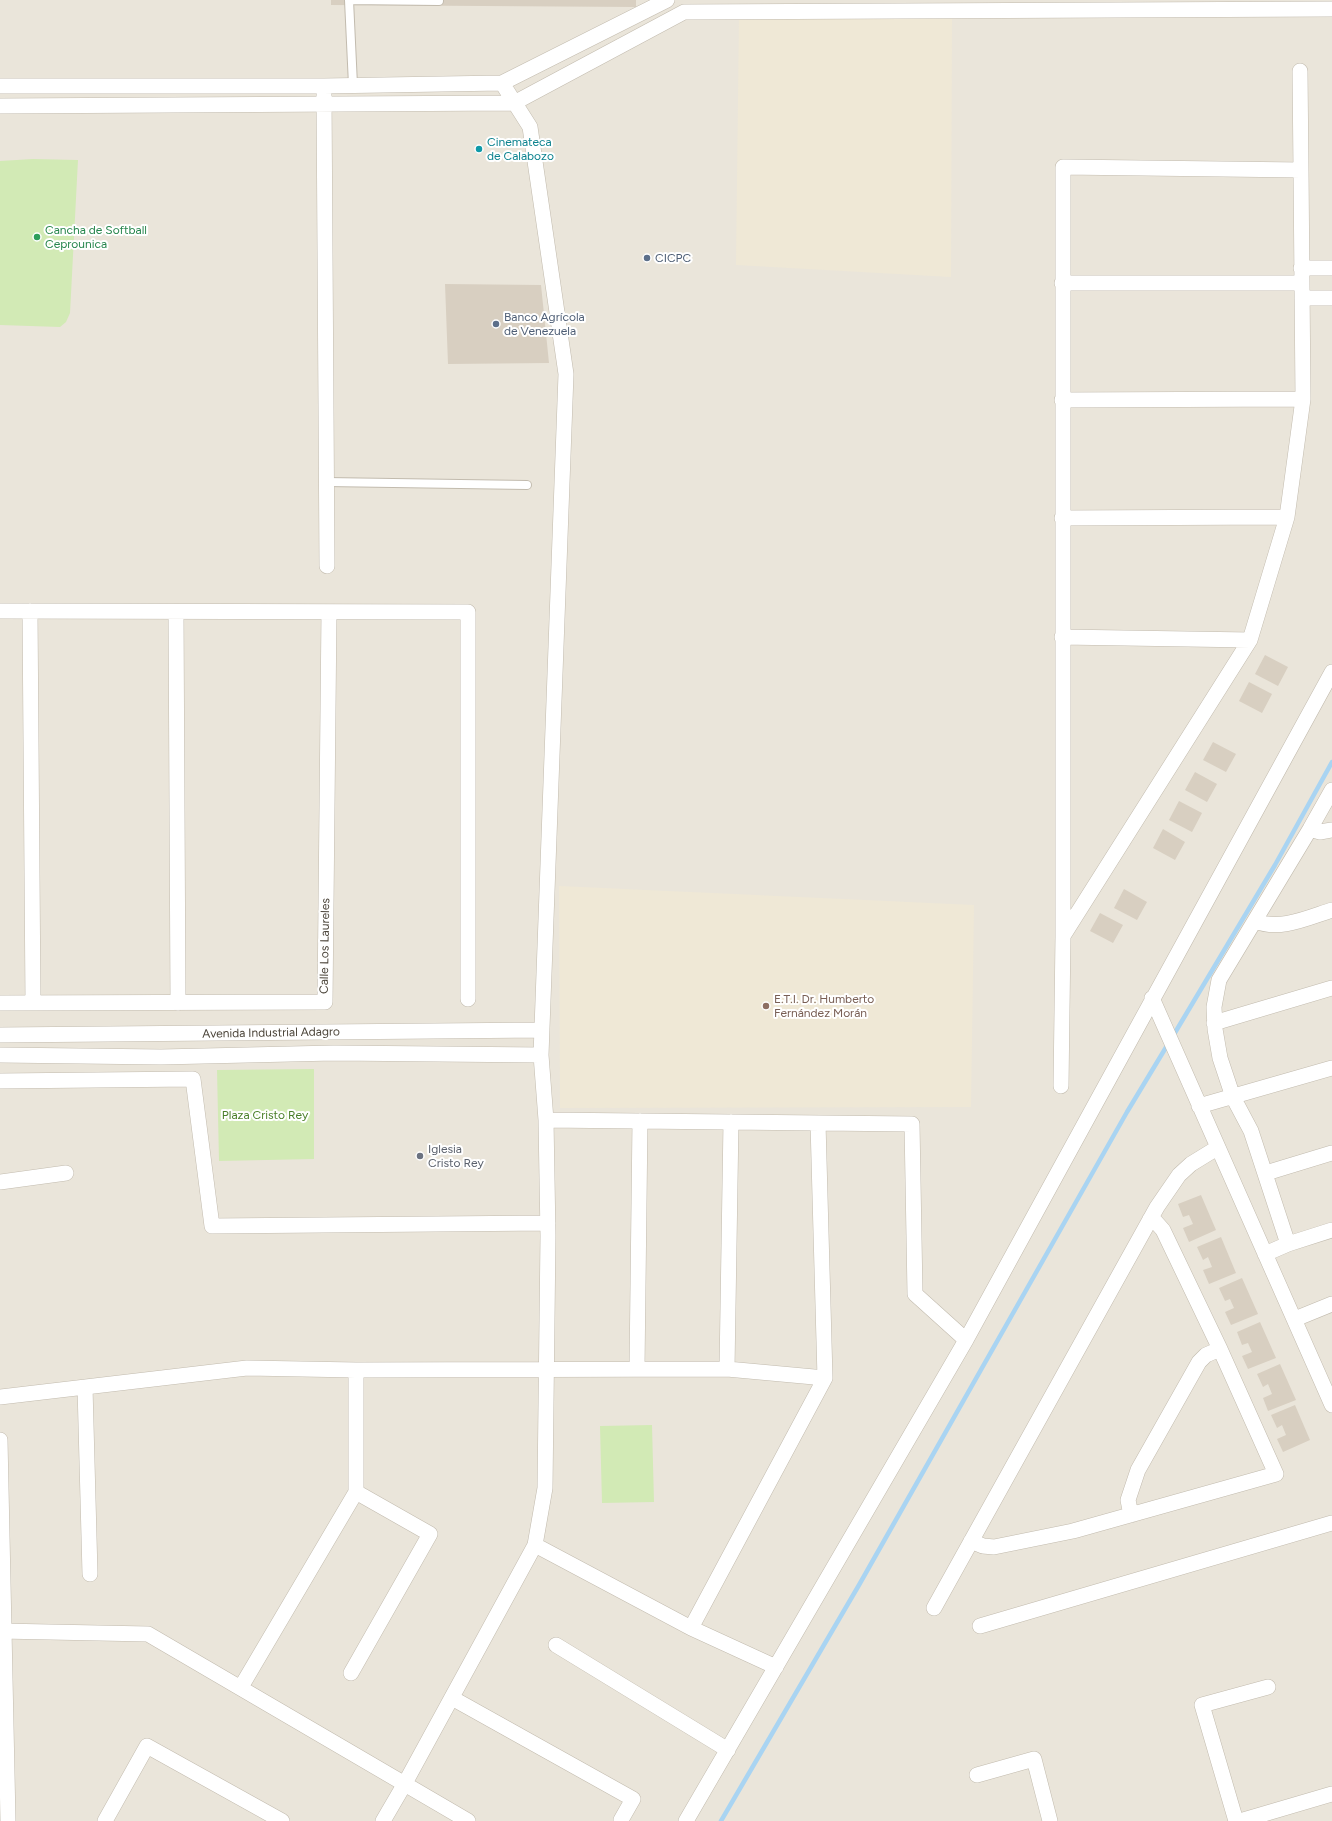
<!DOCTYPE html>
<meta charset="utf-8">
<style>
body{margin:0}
canvas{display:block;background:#f6f3ec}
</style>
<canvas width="1332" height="1821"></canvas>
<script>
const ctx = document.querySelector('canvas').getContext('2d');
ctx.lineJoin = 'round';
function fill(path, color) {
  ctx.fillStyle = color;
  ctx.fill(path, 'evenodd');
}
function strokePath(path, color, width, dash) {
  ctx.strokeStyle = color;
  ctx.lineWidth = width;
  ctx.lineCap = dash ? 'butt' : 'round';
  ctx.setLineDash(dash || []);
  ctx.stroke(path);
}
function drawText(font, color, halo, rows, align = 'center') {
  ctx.font = font + ' Figtree,sans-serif';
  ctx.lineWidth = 4;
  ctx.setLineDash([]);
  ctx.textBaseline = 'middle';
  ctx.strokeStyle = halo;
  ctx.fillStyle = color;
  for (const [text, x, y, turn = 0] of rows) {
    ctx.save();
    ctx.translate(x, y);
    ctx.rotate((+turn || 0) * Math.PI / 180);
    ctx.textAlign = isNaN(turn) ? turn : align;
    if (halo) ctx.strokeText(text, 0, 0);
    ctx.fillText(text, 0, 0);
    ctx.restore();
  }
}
const residential = new Path2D(`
 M0,0H1332V1821H0Z`);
const education = new Path2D(`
 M739,16H952L951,277L736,265Z
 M559,886L974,905L971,1107L560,1108Z`);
const green = new Path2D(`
 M33,159L78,160L70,313L66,322L60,327L0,325V161Z
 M314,1069V1159L219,1161L217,1070Z
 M652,1425L654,1502L602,1503L600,1426Z`);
const stream = new Path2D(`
 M1173,1036L1275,865L1332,762
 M721,1821L859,1585L1127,1112L1168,1044`);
const building = new Path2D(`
 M331,0H636V7L331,5Z
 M445,284L541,285L549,363L448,364Z
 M1265,655L1288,667L1278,686L1255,674Z
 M1249,682L1272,694L1262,713L1239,701Z
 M1213,742L1236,754L1226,772L1203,760Z
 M1195,772L1217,784L1207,802L1185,790Z
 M1179,801L1202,813L1192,832L1169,820Z
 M1163,829L1185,842L1175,860L1153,848Z
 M1124,889L1147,902L1137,920L1114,908Z
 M1100,913L1123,925L1113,943L1090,931Z
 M1201,1195L1216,1230L1189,1242L1183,1228L1193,1224L1189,1215L1183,1217L1178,1204Z
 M1221,1237L1236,1273L1209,1284L1203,1270L1212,1267L1208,1257L1203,1260L1197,1247Z
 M1242,1278L1258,1314L1231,1325L1225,1312L1234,1308L1230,1299L1225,1301L1219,1288Z
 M1260,1322L1276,1358L1248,1369L1242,1356L1252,1352L1248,1343L1242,1345L1237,1332Z
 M1280,1364L1296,1400L1268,1411L1263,1398L1272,1394L1268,1384L1263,1387L1257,1374Z
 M1295,1405L1310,1440L1283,1452L1277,1439L1286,1435L1282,1425L1277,1428L1271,1415Z`);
const service = new Path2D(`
 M353,85L349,0L439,1
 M326,482L527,485`);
const minor = new Path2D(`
 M1300,71L1301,170
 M0,86H324L502,83L667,0
 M324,95L327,566
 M0,106L514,103L684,12L1332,9
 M1301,268H1332
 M1062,283H1301
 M1302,298H1332
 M1062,400L1303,399
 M1062,518L1287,517
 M0,611L468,612V999
 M30,611L33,1003
 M176,612L178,1003
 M1062,637L1250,640
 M1310,829L1320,832L1332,830
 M1255,921C1280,931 1307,918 1332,910
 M1152,998L1332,1405
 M0,1003L325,1002L329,612
 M1214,1023L1332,988
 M0,1035L542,1030
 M0,1055L161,1057L334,1053L541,1055
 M0,1081L193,1079L212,1226L548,1223
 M1061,1086L1063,936V167L1301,170L1303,399L1287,517L1250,640L1063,936
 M1199,1106L1332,1068
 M546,1120L912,1124L915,1294L966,1340
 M818,1123L825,1378
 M1266,1173L1332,1153
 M0,1182L66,1173
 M1288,1244L1251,1131L1233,1097L1220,1058L1215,1029L1214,1007L1219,980L1310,829L1332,790
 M1265,1254L1288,1244L1332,1230
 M1295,1319L1332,1304
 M637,1368L640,1121
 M727,1369L731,1122
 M85,1387L90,1574
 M0,1397L247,1368L356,1370L727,1369L825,1378L691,1628
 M0,1440L8,1821
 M1131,1515L1128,1500L1138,1470L1199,1362L1206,1355L1220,1349
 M971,1541L983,1546L994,1547L1073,1531L1276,1474L1220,1349L1163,1230L1155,1221L1150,1219
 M535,1545L691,1628L776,1667
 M934,1608L1157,1207L1179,1175L1191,1164L1217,1148
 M980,1626L1332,1523
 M0,1631L148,1634L468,1821
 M556,1645L728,1750
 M351,1673L430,1534L356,1492
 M241,1687L356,1492V1370
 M452,1698L633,1799L621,1820
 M977,1775L1034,1759L1050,1821
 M105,1821L147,1746L282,1821
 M383,1821L404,1785L535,1545L545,1488L548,1236L546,1120L541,1055L566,374L530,127L502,83
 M686,1821L966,1340L1332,672
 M1236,1821L1202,1705L1268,1687
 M1240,1821L1332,1794`);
const markers = [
 [479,149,4,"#0f9aa8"],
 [37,237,4,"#2e9e5b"],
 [647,258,4,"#5c6f8a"],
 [496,324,4,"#5c6f8a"],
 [766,1006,4,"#8d6e63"],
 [420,1156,4,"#6b7280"]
];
const cultureNames = [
 ["Cinemateca",487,142],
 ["de Calabozo",487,156]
];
const leisureNames = [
 ["Cancha de Softball",45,230],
 ["Ceprounica",45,244]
];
const serviceNames = [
 ["CICPC",655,258],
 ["Banco Agrícola",504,317],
 ["de Venezuela",504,331]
];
const streetNames = [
 ["Calle Los Laureles",325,946,-89],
 ["Avenida Industrial Adagro",271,1033,-1]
];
const educationNames = [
 ["E.T.I. Dr. Humberto",774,999],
 ["Fernández Morán",774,1013]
];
const parkNames = [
 ["Plaza Cristo Rey",265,1115]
];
const worshipNames = [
 ["Iglesia",428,1149],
 ["Cristo Rey",428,1163]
];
fill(residential, '#eae5da');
fill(education, '#efe8d6');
fill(green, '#d2eab5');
strokePath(stream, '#a9d4f2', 4.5);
fill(building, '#d8cfc1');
strokePath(service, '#c2bbae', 10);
strokePath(minor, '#c2bbae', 16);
strokePath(service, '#fff', 8);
strokePath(minor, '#fff', 15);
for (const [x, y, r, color] of markers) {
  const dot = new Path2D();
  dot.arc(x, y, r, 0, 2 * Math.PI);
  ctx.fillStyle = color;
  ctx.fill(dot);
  strokePath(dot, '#fff', 1.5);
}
drawText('12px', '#0d838f', '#fff', cultureNames, 'left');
drawText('12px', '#27864d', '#fff', leisureNames, 'left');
drawText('12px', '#4e5e75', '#fff', serviceNames, 'left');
drawText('12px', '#4b4439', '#fff', streetNames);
drawText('12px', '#785e54', '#fff', educationNames, 'left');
drawText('12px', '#4a7f2a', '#fff', parkNames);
drawText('12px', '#5b616d', '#fff', worshipNames, 'left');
</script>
